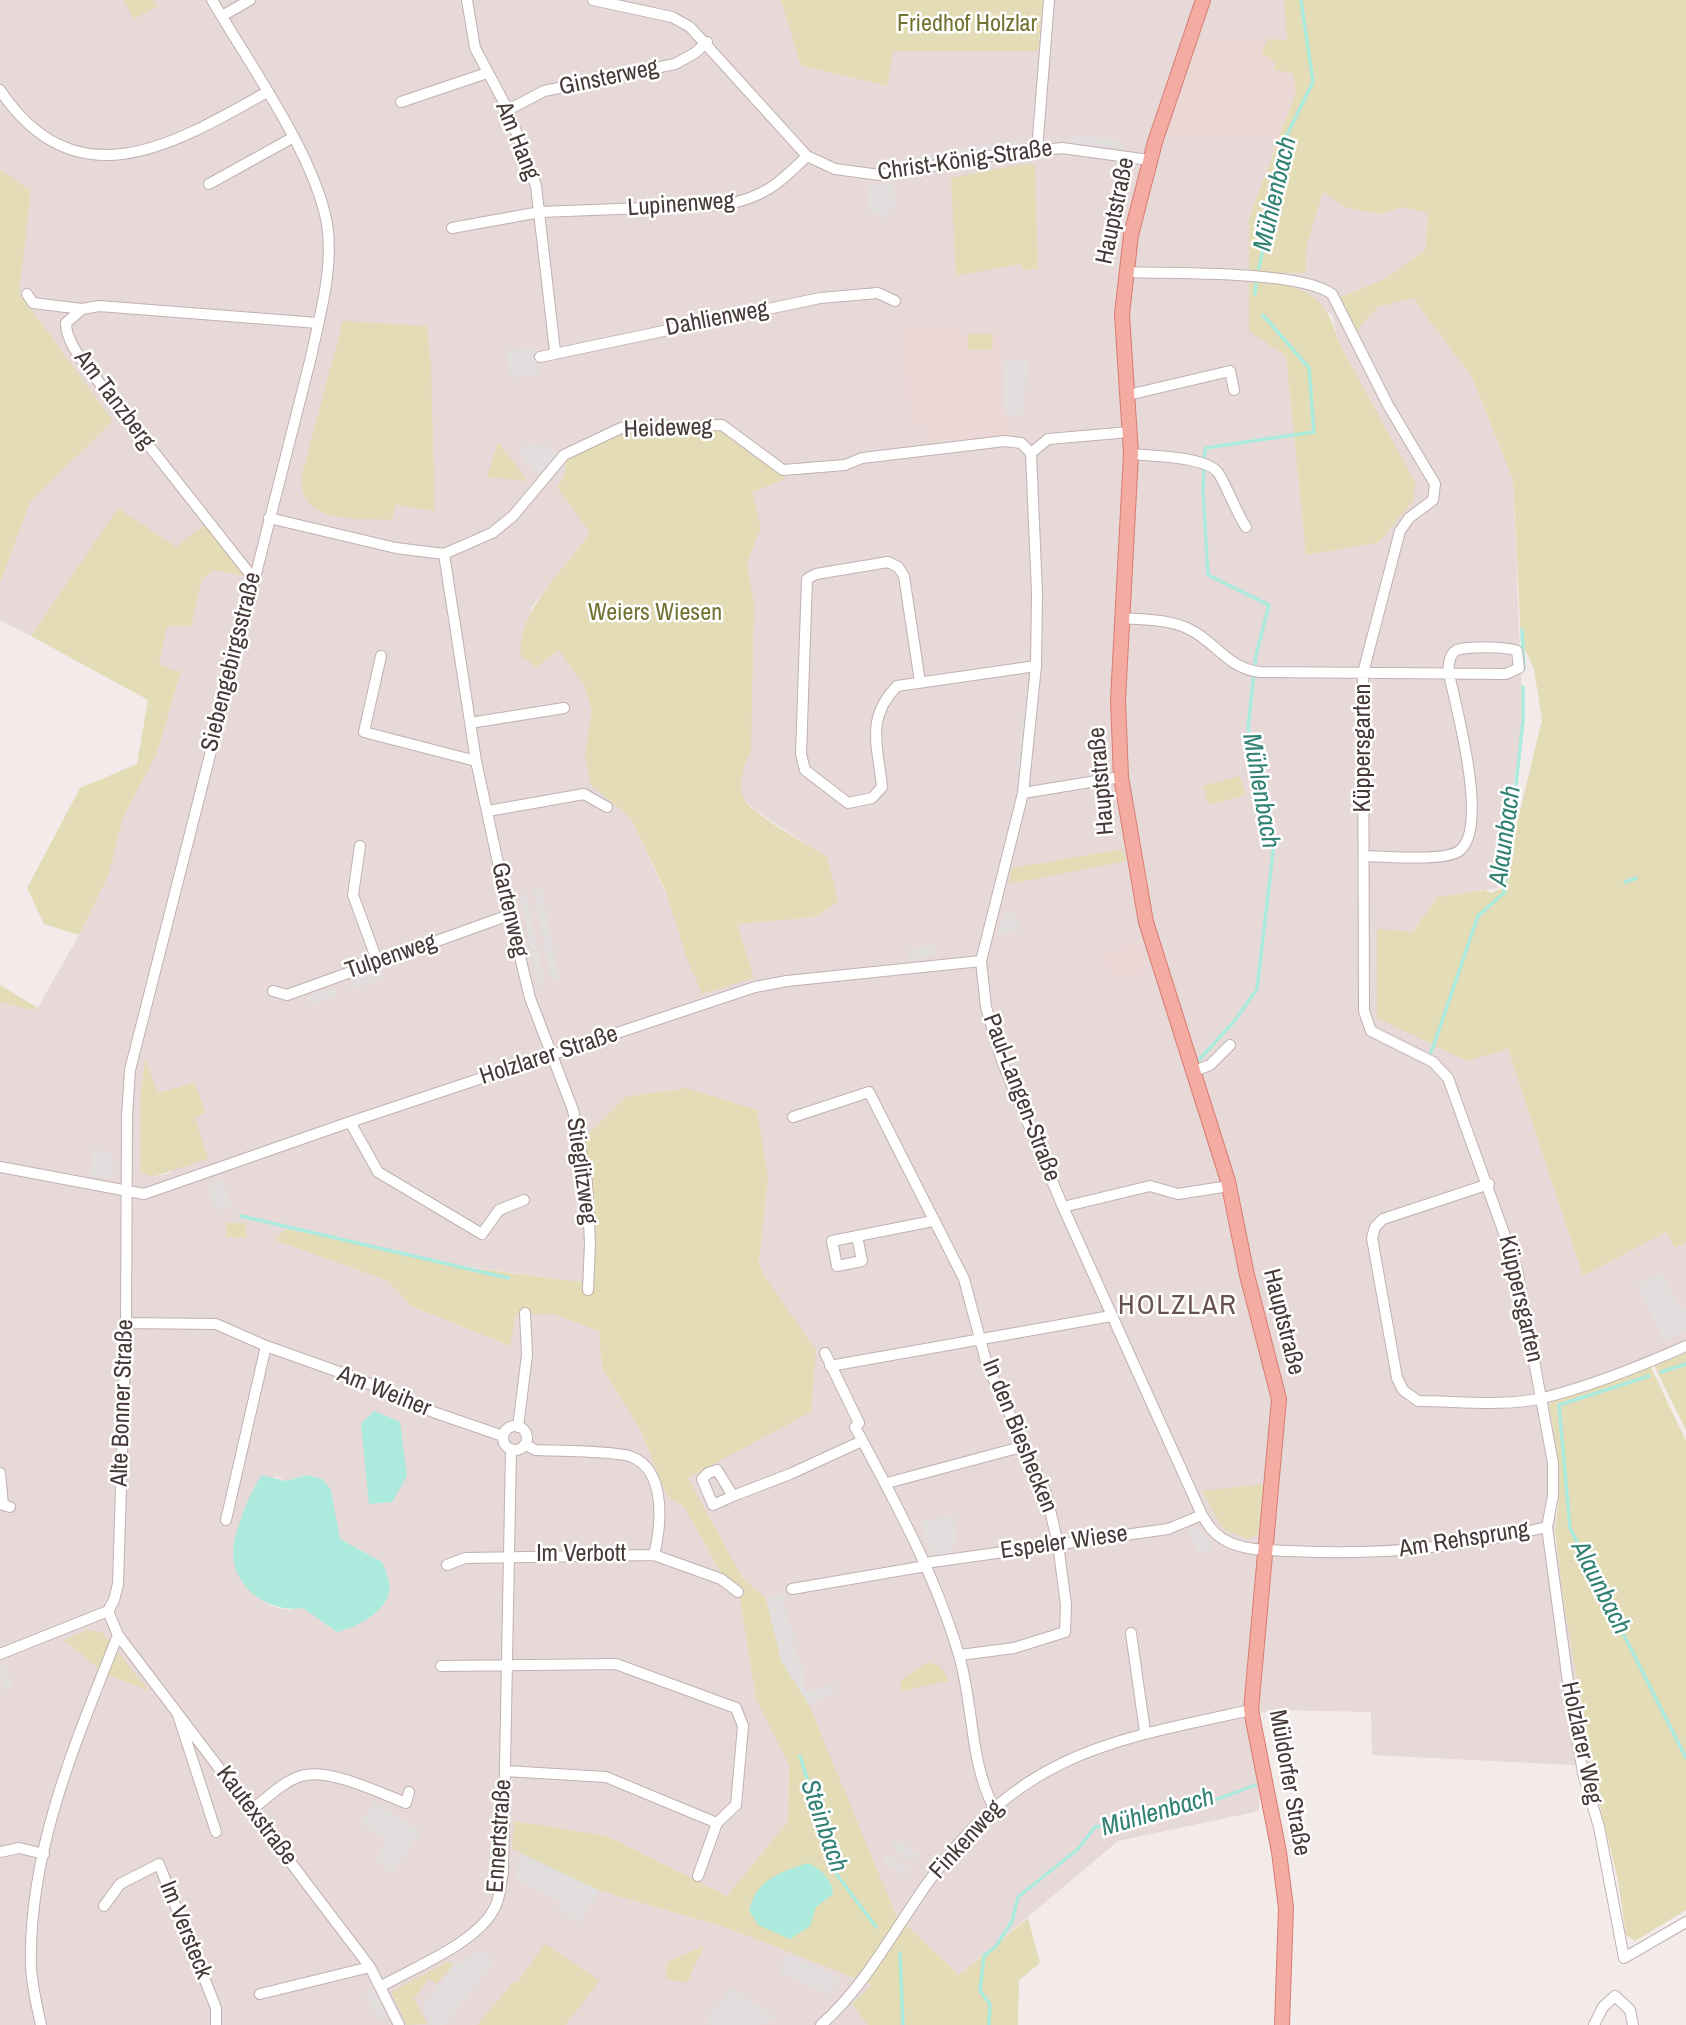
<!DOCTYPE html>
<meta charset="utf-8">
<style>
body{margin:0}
canvas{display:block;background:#f3ebea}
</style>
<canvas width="1686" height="2025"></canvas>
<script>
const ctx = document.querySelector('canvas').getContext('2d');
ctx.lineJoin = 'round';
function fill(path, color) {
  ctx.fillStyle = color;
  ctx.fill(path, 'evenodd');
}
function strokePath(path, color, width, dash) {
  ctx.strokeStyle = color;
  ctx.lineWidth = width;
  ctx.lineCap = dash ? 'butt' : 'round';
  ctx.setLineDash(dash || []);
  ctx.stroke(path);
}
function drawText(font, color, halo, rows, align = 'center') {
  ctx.font = font + ' "Archivo Narrow",sans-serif';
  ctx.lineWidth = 5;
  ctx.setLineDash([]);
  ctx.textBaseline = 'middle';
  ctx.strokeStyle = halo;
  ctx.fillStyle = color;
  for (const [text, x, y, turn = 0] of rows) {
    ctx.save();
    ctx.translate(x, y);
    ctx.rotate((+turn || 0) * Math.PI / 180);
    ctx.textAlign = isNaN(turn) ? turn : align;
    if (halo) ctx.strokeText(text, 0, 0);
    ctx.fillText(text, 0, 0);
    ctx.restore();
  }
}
const residential = new Path2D(`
 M0,0H781L801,66L887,86L892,51H1038L1043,0H1284L1296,92L1249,218L1306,273L1307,244L1323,191L1347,208L1380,214L1402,207L1428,213L1425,250L1385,279L1341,297L1378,307L1413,297L1472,377L1513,480L1523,721L1498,888L1437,897L1413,932L1508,1049L1583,1275L1667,1232L1675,1248L1686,1242V1344L1549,1401L1558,1462L1555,1539L1592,1766L1372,1755L1371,1712L1276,1710L1245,1716L1259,1787V1811L1118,1841L959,1975L896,1915L803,1697L766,1598L742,1577L687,1477L763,1274L759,1263L768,1178L686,1088L625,1097L581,1141L591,1229L585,1280L581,1282L275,1240L388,1281L411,1306L509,1346L515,1314H553L599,1331L602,1368L641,1431L667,1496L684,1507L718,1568L740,1599L756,1699L789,1765L788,1821L727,1896L607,1836L600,1891L725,1927L872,1985L853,2003L868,2025H0V1002L31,1010L38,1007L79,935L108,874L123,818L157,753L181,672L158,665L167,626L191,627L202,580L213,570L245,575L176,547L118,509L31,636L0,620V584L30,502L113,421L18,293L31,191L0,169ZM1249,283L1294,285L1333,316L1338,341L1415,483L1378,543L1306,555L1286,356ZM782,482L753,491L607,632L552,653L530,609L590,533ZM735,790L755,810L825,857L815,917L737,924L665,892L631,818ZM145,1059L158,1093L195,1082V1118L170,1173L152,1177L140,1172V1099ZM307,1475L331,1490L340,1539L382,1562L337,1632L303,1608L288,1610L271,1606L244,1584L238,1573L276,1476L285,1481Z`);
const education = new Path2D(`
 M1195,37L1287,40L1296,92L1277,142L1167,136Z
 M960,323L961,331L998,329L1012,436L926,442L922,424H908L902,326Z
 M1141,941L1150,972L1111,983L1102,950Z`);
const green = new Path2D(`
 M123,0H153L157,7L134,19Z
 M781,0H1043L1038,51H893L888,86L801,66Z
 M1284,0H1686V1242L1675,1248L1666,1232L1583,1276L1508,1049L1467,1061L1377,1018V929L1413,932L1437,897L1485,890L1491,893L1501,889L1542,720L1534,669L1521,641L1513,480L1472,377L1413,298L1378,307L1356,331L1341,297L1385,279L1425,250L1428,213L1402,207L1380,214L1347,208L1323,192L1307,244L1306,273H1249V218L1296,92L1293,74L1274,69L1275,62L1261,53L1268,39L1287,40Z
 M1024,164H1035L1038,269L1023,270L1020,264L956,276L951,178Z
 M0,169L31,191L19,293L113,421L30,502L0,584Z
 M1249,283C1296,282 1327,291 1338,341L1415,482L1414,500L1378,543L1306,555L1286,356L1249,331Z
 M343,321L427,326L431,366L435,511L396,505L392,520C359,518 295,525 302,474Z
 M968,334H993L992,350H968Z
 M715,426L783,474L784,480L753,492L761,528L747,562L754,605L751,751C744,765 737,783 744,799C751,813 812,848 827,856L838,902L815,917L737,924L754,978L702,994L686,956L666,892L631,818L591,785L585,755L592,711L585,687L559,650L537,667L521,657C516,613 565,568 590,533L557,487L564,477L566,459L614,431Z
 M498,442L528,481L487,477Z
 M118,508L176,547L204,525L246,576L213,570L202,580L191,627L167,626L159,665L181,672L157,753L123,818L109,874L79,935L44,924L27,888L80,788L137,764L148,700L31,636Z
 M1240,776L1246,795L1208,805L1203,786Z
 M1123,849L1126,861L1009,884L1012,868Z
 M0,985L38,1008L31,1010L0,1002Z
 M145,1058L158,1093L195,1082L205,1113L195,1118L208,1159L152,1177L140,1172V1099Z
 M686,1088L757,1110L768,1178L759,1263L763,1274L816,1350L811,1412L688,1478L742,1577L766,1598L782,1662L809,1705L896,1915L959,1975L1028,1918L1040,1963L1019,1980L1018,2025H868L852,2003L872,1985L725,1927L600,1891L512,1849L514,1821L607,1836L727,1896L788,1821L789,1765L756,1699L740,1599L718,1568L684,1507L667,1496L641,1431L602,1368L599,1331L553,1314H516L510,1346L411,1306L388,1281L275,1240L285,1229L474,1268L581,1282L585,1280L591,1229L581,1141L625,1097Z
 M226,1223H246V1238L226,1237Z
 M1686,1353V1430L1654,1365Z
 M1647,1359L1686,1441V1910L1635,1941L1626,1935L1618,1880L1596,1790L1563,1598L1555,1530L1559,1499L1558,1462L1549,1401Z
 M1264,1484L1258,1534L1248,1539L1223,1529L1202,1491Z
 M87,1630L102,1632L149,1691L104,1673L64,1640Z
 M928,1662L940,1666L949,1681L902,1691L900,1681Z
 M545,1944L600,1981L565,2025H477L513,1982L517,1983Z
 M704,1946L687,1983L666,1979L667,1962Z
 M449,1961L453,1965L436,1984L429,1978L414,1998L427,2024L407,2025L391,1992Z`);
const parking = new Path2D(`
 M1072,135L1120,140L1125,149L1069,143Z
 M1017,140L1025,147L877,169L884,162Z
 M893,183L896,208H889V217L879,218L878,213L870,214L867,186Z
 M536,347L539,375L511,378L506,351Z
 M1002,359L1029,360L1022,415H1005Z
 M545,442L558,456L537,474L518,452L529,443L539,447Z
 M1027,687L1030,688L1020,770L1016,769Z
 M533,886L542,890L559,981L551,978Z
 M526,893L544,980L538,988L520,898Z
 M1016,913L1019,930L996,935L1004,915Z
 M936,945L937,956L910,959L909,948Z
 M381,970L384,978L352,990L349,982Z
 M335,987L337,996L309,1005L306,996Z
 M94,1149L112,1154L114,1174L110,1179L89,1175Z
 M218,1178L222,1179L232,1205L217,1211L208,1189L214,1186L212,1180Z
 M1661,1273L1672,1295L1686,1310V1331L1664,1341L1637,1285Z
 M953,1515L956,1542L952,1545L953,1552L935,1556L928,1546L921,1522Z
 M1198,1527L1213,1548L1199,1554L1188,1531Z
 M785,1594L784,1607L796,1639L792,1640L797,1659L802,1662L805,1692L834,1684L837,1691L809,1705L782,1662L766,1598Z
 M4,1663L13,1687L3,1691L0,1664Z
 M374,1802L421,1832L392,1874L376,1858L386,1840L361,1823Z
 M896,1840L918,1854L913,1862L891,1847Z
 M520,1853L600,1891L579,1923L557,1909L561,1902L516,1879Z
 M887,1854L910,1870L905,1877L882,1861Z
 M480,1950L495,1961L444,2025H430L423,2006L454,1966Z
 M787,1955L841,1978L828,1994L780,1972Z
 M372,1987L387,2017L378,2019L365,1991Z
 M732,1988L776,2018L758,2025H711L708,2017Z`);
const water = new Path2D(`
 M374,1411L400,1422L407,1476L392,1502L369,1504L361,1424Z
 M262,1475L285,1481L307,1475L322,1479L331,1490L340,1539L382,1562C385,1570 390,1580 390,1588C388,1612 357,1627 337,1632L303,1608C271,1613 236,1591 233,1556C232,1536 250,1491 262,1475Z
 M808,1863C820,1868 833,1880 833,1894L816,1907L810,1926L790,1939L758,1925L749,1910C758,1878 779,1873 808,1863Z`);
const stream = new Path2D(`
 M1259,268L1283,143L1313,82L1301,0
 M1255,294L1256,284
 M1522,630L1524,669
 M1625,882L1636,878
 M1431,1053L1478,916L1504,893L1523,721V687
 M1199,1060L1236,1019L1257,989L1274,844L1248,728L1256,655L1269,605L1208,575L1203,490L1205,448L1314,432L1309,368L1263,315
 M241,1216L508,1278
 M1661,1372L1686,1364
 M1649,1376L1559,1405L1570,1528L1686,1758
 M800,1756L837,1875L876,1927
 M900,1953L903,2025
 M989,2025L990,2004L980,1991L984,1956L996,1946L1012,1921L1018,1897L1078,1849L1095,1827C1150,1821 1203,1806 1255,1785`);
const minor = new Path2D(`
 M467,0L475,48L508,110L536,186L555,351
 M593,0L672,17L690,27L807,156L835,169L880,175L989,156L1062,148L1149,160
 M222,16L250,0
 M0,90C76,204 175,144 267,92
 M401,102L487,73
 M508,110L544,91L675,64L695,53L707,42
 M1037,150L1049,0
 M209,184L292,138
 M452,228L540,212L723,205C763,198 779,184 807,156
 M1127,272C1173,274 1299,270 1332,294L1388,405L1435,484L1433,500L1409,518L1400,531L1363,673L1364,1011L1371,1031L1433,1062L1448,1078L1517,1269L1553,1463V1496L1547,1527L1568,1682L1583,1773L1599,1827L1624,1958L1686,1922
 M27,294L33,303L82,309
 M540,357L820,298L878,293L895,301
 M1128,395L1230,371L1234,390
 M1031,453L1037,593L1036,666L1023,793L981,961L986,1007L1002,1061L1063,1207L1202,1515C1208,1525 1213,1533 1223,1539C1242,1551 1269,1550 1291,1551C1378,1556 1463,1547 1547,1527
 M1031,453L1048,439L1130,432
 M1131,454C1151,456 1208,456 1219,474C1229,491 1235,510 1246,527
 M269,518L396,548L444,554L492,533L513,516L564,455L621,428L722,425L783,470L845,465L862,458L1005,441L1021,443L1031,453
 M444,554L476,761L503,886L530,998L573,1110L587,1182L590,1243L588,1290
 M253,578L98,381C86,364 66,344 66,323L82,309L99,306L318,323
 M1123,618C1146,620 1168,619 1189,629C1215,641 1228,669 1260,672L1506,674L1519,668L1517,651C1509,647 1460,645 1454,652C1449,657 1448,667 1449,674C1456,707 1490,829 1459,851C1443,862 1385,856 1364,856
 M381,656L364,732L476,761
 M920,682L904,576L898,567L888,562L816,574L807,579L801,754L805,770L848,803L872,798L882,787C878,746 865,719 897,686L1036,666
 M470,723L564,708
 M1023,793L1121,777
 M488,811L584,794L607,807
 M360,846L353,895L378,963
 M273,991L287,995L509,915
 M1194,1071L1210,1065L1230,1045
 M793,1117L869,1092L964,1279L987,1365L1046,1493L1058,1544L1066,1605L1065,1632L1014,1648L960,1655
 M350,1122L378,1172L482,1234L499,1210L524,1200
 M0,1167L144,1194L350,1122L755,987L787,981L981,961
 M1489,1184L1383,1219L1375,1227L1372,1238L1397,1378L1403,1390L1418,1401C1458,1401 1503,1407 1543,1398C1591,1386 1641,1366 1686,1346
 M1063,1207L1150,1186L1178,1194L1229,1186
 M857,1236L862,1261L837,1266L832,1241L933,1221
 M126,1323L216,1324L266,1346L356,1378L433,1412L503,1436
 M825,1353L859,1423L855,1427C894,1500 934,1572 958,1652C974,1703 969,1761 994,1808
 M830,1366L1111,1316
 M503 1438a12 12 0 1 1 24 0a12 12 0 1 1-24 0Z
 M518,1427L527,1355L525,1313
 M525,1444L535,1450C555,1451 618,1451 632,1457C667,1471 661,1527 654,1555
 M717,1470L733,1496L713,1505L702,1479L708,1473Z
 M0,1473L3,1505L10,1507
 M887,1483L1025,1446
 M733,1496L790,1474L862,1441
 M226,1520L266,1346
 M925,1563L1168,1529L1202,1515
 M447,1565L465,1558L654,1555L721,1579L738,1592
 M792,1589L926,1566
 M108,1611L114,1600L118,1584L126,1323L127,1117L130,1070L311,357C320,314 334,268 327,224C315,155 248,62 212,0
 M108,1611L118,1635L370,1967L399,2025
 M1131,1633L1145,1732
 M0,1654L108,1611
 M441,1666L616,1664L736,1708L743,1726L736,1805L717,1823L606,1777L505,1771
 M178,1715L216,1832
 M252,1809C268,1798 282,1782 301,1776C328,1767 380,1793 406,1803L409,1792
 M0,1852L19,1848L44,1854
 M698,1876L717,1823
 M104,1906L120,1884L159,1864L216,2008V2025
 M380,1987C413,1968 471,1945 491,1914C500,1902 500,1886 503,1872L511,1449
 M260,1994L370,1967
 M41,2025C37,2007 32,1986 31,1967C28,1851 76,1741 118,1635
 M821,2025C866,1985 894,1930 929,1881C1022,1753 1107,1741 1251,1710
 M1594,2025L1603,2007L1615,1996L1630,2010L1633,2025`);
const major = new Path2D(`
 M1203,0L1155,142L1131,235L1122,314L1131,454L1118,700L1121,777L1146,922L1228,1181L1247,1275L1279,1399L1251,1710L1279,1852L1286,1908L1282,2025`);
const parkNames = [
 ["Friedhof Holzlar",967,25],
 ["Weiers Wiesen",655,614]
];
const streetNames = [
 ["Ginsterweg",609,78,-12],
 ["Am Hang",517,141,68],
 ["Christ-König-Straße",965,161,-8],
 ["Lupinenweg",681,205,-4],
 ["Hauptstraße",1116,211,-78],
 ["Dahlienweg",717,319,-11],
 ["Am Tanzberg",114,400,53],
 ["Heideweg",668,429,-2],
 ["Siebengebirgsstraße",232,662,-76],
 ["Küppersgarten",1364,748,-90],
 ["Hauptstraße",1102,781,-95],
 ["Gartenweg",509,910,77],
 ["Tulpenweg",391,957,-19],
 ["Holzlarer Straße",549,1056,-18],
 ["Paul-Langen-Straße",1021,1098,69],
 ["Stieglitzweg",581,1171,82],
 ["Küppersgarten",1520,1299,77],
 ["Hauptstraße",1283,1322,76],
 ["Am Weiher",384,1392,22],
 ["Alte Bonner Straße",123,1403,-88],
 ["In den Bieshecken",1019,1436,68],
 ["Am Rehsprung",1464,1540,-9],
 ["Espeler Wiese",1064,1543,-8],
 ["Im Verbott",581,1555],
 ["Holzlarer Weg",1581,1743,78],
 ["Müldorfer Straße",1289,1783,80],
 ["Kautexstraße",256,1816,53],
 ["Ennertstraße",500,1836,-86],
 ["Finkenweg",967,1840,-48],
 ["Im Versteck",185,1930,68]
];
const waterNames = [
 ["Mühlenbach",1276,194,-77],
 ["Mühlenbach",1260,791,80],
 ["Alaunbach",1506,836,-82],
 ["Alaunbach",1600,1588,63],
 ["Mühlenbach",1158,1813,-16],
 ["Steinbach",823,1826,71]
];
const quarterNames = [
 ["HOLZLAR",1178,1306]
];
fill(residential, '#e7d9d8');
fill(education, '#ebd7d5');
fill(green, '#e3dcb7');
fill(parking, '#e2dede');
fill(water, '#aceade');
strokePath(stream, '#aceade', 3.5);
strokePath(minor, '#c1b1b0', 12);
strokePath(major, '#d87c72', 16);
strokePath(minor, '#fff', 10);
strokePath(major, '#f4aba1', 14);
drawText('24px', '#717331', '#fff', parkNames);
drawText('24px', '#463938', '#fff', streetNames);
drawText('italic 26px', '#318274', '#fff', waterNames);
ctx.letterSpacing = '2px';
drawText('28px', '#685151', '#fff', quarterNames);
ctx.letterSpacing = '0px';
</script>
